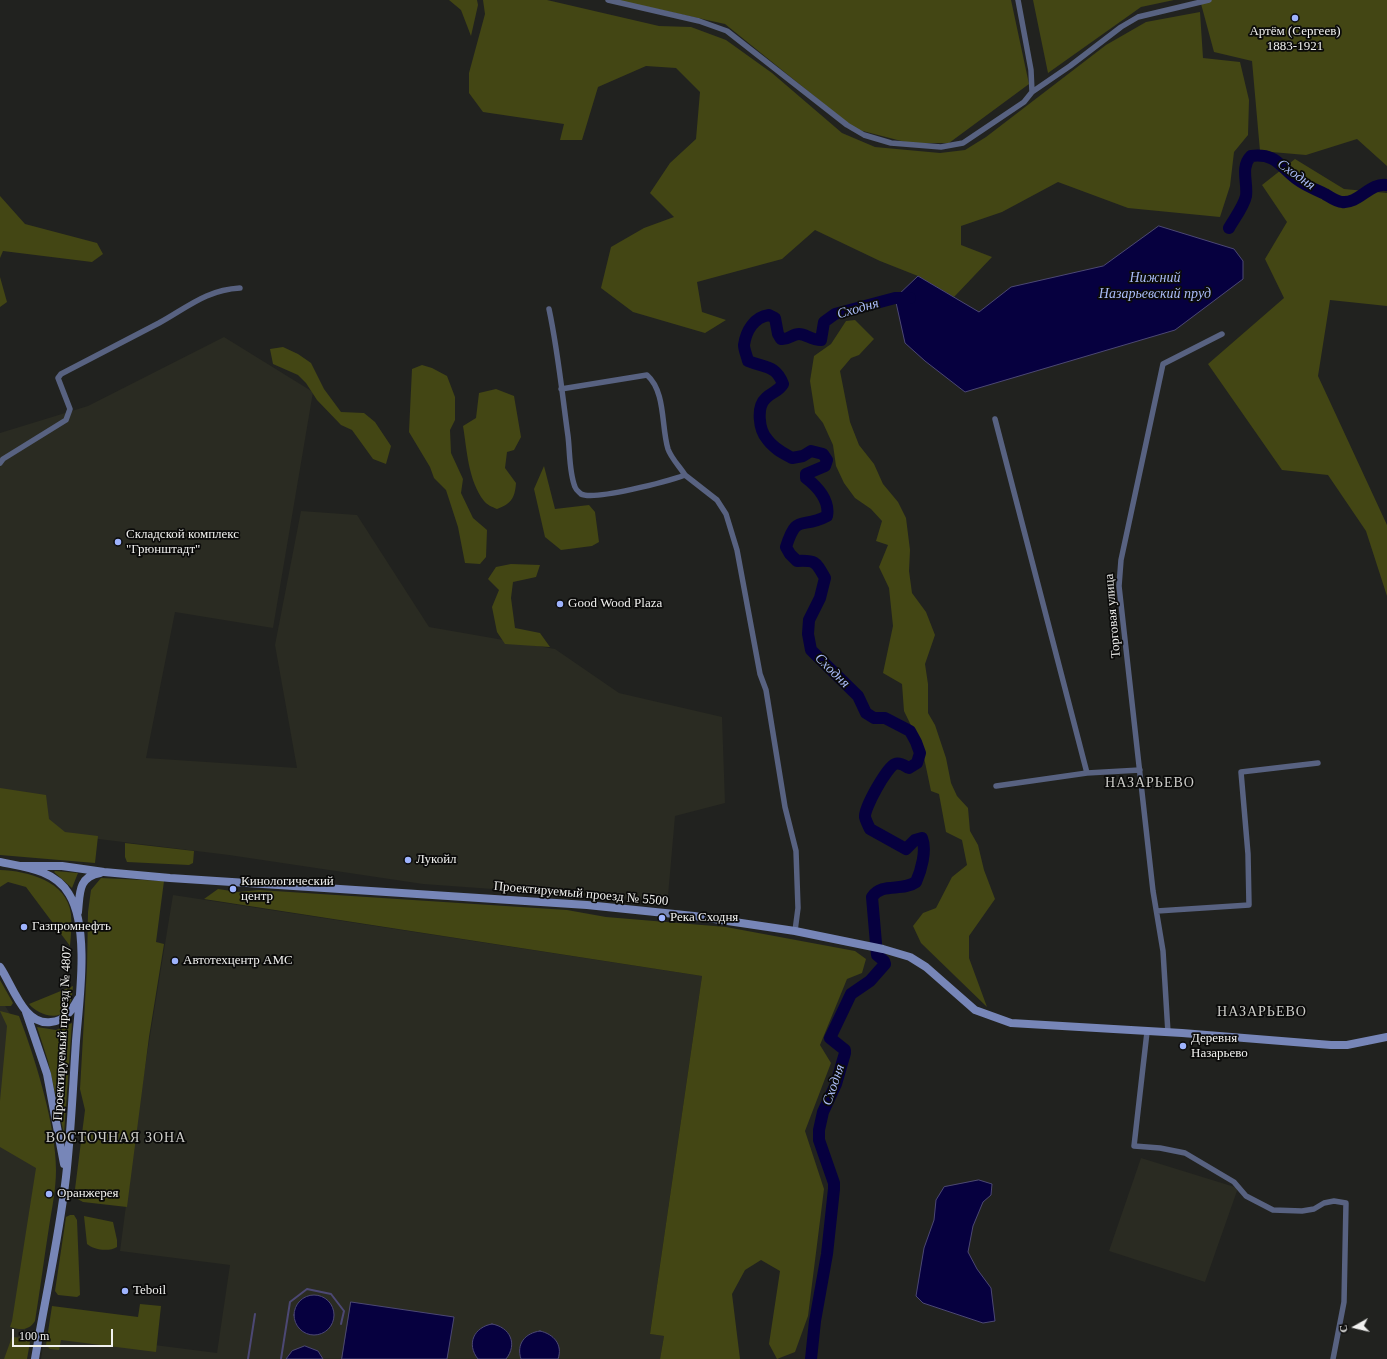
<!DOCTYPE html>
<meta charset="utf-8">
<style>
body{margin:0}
#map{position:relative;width:1387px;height:1359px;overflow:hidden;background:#21221f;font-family:Georgia,serif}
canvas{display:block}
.north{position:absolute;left:1335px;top:1307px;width:40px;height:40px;-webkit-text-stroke:3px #0b0b0a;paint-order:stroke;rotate:262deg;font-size:11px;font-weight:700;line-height:16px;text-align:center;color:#f1f1ef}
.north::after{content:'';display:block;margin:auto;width:14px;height:18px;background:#f1f1ef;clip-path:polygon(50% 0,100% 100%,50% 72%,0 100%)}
.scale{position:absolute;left:12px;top:1329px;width:101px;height:18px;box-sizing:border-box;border:2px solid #f1f1ef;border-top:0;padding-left:5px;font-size:12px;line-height:14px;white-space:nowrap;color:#f1f1ef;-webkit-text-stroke:3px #0b0b0a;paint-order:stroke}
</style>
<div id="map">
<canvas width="1387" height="1359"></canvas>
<div class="north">С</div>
<div class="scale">100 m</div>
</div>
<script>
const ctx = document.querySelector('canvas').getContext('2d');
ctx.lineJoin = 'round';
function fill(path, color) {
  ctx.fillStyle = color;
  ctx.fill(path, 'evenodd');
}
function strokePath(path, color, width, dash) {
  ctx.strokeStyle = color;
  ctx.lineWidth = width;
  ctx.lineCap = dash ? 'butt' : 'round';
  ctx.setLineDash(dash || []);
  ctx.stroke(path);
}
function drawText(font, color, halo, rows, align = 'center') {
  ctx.font = font + ' Georgia,serif';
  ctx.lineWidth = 3.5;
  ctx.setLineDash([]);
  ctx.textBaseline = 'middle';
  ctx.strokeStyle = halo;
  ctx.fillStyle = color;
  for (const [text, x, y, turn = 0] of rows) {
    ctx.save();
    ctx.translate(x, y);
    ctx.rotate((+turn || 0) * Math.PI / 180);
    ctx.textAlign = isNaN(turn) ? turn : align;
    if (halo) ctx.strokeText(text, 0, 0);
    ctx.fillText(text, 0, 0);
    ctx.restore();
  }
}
const built = new Path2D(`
 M224,337L313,392L273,628L175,612L146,758L297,768L275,645L301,511L357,515L429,627L555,649L619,693L722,717L725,803L675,816L668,896L660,901L423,884L229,855L66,835L0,821V433L88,406Z
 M173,895L702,976L650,1334L664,1336L660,1359H41L45,1331L217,1353L230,1265L120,1251L141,1091Z
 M0,997L17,1026L38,1136L41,1213L21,1359H0Z
 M1141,1158L1238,1188L1205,1282L1109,1251Z`);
const green = new Path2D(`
 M449,0H477L478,5L471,36L461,10Z
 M483,0H547L659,26L691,27L726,40L772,73L842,133L875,147L940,153L965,150L986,137L1106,45L1146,22L1200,12L1203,58L1240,62L1249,100L1248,135L1234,152L1230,186L1220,217L1128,208L1058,182L1002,212L961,226V245L992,257L954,297L918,276L880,261L815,230L782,259L697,282L702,312L726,320L705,333L633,312L601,288L611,247L644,228L674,217L650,193L670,163L696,139L700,92L676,68L646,66L598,87L582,140H560L564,124L483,112L469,93V73L485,14Z
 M616,0H1011L1029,84L949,143H909L855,129L725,24Z
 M1033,0H1174L1141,7L1048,73Z
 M1200,0H1387V166L1357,139L1306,155L1260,151L1252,61L1214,52Z
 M1295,159L1344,189L1387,193V306L1330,300L1318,376L1387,525V596L1366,531L1328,475L1282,470L1208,364L1284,298L1265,259L1287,222L1262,185Z
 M0,196L25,224L97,243L103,254L92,262L3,251L0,258Z
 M0,277L7,302L0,307Z
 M855,320L874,339L859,355L851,358L840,371L850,422L859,445L874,464L883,484L898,502L906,518L910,550L909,571L912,593L926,612L935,635L925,664L928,684V713L935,725L946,758L951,783L957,796L968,808L970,831L978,845L984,870L995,899L969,936V958L987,1007L921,943L913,926L923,913L936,908L952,877L967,865L962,840L946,832L939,794L931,791L922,748L904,711L902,684L883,673L893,626L889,588L879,567L888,545L876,541L882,521L871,509L855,498L844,483L836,466L833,445L823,423L815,413L810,381L814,356L831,344L846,321Z
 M283,347L298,354L311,363L324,389L341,412L364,413L375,422L391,446L386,464L373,459L352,430L341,425L317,400L306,383L298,375L273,364L270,349Z
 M422,365L432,368L447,376L455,397V420L450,430L451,453L463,479L461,493L473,518L487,530L486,557L480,564L465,563L458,527L446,490L434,478L430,467L409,432L412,369Z
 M496,389L514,396L521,437L514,450L507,452L505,468L516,483C515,498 511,504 497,509C492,507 486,504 484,501C468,480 467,450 463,426L476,418L479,393Z
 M544,466L555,509L589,505L595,512L599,542L592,546L561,550L545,537L534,489Z
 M511,564L540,565L536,577L513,582L511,598L515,628L540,633L550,647L505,644L497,632L492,607L499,590L488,579L496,567Z
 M0,788L46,795L49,819L65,832L98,836L95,863L0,855Z
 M125,843L194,851L193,863L189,865L127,862L125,857Z
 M0,870C28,871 67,881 71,914C72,924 71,935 70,946L26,887L8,882L0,887Z
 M55,871L78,873L72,888L54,872Z
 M101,878L164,881L156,942L164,944L149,1037L127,1207L83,1202L74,1197L85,1110L80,1089L87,967L88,912L91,890Z
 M218,889L238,892L259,890L567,910L606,917L726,927L855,951L866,959L862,973L847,979L820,1045L831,1063L805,1131L824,1189L808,1316L795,1352L777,1359L769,1344L780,1271L761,1260L745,1270L732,1294L740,1359H660L664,1336L650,1334L702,976L204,899Z
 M0,980L13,1003L11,1006H0Z
 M73,986C72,995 72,1003 66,1010C56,1022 36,1013 29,1004Z
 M0,1011L19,1016C35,1058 56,1125 56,1170C56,1189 52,1208 49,1227C44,1259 40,1290 35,1321C29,1331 20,1330 10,1327L12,1321L36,1168L0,1147V1101L7,1026Z
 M72,1023L64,1134L48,1061L37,1027L56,1030Z
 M70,1215H74L77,1220L80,1295L77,1297L58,1295L55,1291L66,1217Z
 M84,1216L113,1222L117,1240V1247C109,1252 94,1250 87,1244Z
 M140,1304L161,1306L156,1352L61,1340L59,1350L50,1349L46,1345L52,1306L138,1317Z
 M12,1337L26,1338L30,1342L27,1359H4Z`);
const water = new Path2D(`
 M1159,226L1234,249L1243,261V279L1175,330L965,392L925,361L905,343L895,298L918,276L979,312L1011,287L1103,266Z
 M979,1180L992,1184L991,1195L983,1202L973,1226L968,1252L977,1269L991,1288L995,1321L983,1323L923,1303L916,1296L924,1248L934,1220L936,1200L944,1187Z
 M294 1315a20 20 0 1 1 40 0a20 20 0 1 1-40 0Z
 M351,1302L454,1317L447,1359H342Z
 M492,1324C510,1327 518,1344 506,1359H478C466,1344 474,1327 492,1324Z
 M540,1331C554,1334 563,1345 558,1359H521C516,1344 525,1333 540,1331Z
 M305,1346L318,1351L323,1359H286L292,1351Z`);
const stream = new Path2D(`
 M248,1359L255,1314
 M281,1359L290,1302L307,1289L331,1294L344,1311L341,1324`);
const river = new Path2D(`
 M1229,228C1234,219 1244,206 1246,196C1248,183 1240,167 1251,156C1277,153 1280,167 1298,180C1306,186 1317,190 1325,194C1330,197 1337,202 1342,202C1359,204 1370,182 1387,185
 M811,1359L815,1321L827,1254L834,1189V1183L819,1140V1130L823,1112L836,1084L845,1053V1050L830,1038L851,994L870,981L885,964L884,961L877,955L872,897C882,882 902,892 916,882C921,871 927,850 922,838L915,840L906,849L870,829C868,825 866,821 865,817C864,808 887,767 895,764C900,762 905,766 909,768L917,763L920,753L916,742L910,731L885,718H874L866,713L858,696L811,650L808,634L809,620L820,598L825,578C816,562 816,560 797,561L790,554L786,547C797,512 801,530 827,516C830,501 818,487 806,478V474L825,466L827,460L823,454L811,451L803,456L792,458C783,453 773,448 767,439C759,430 756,407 766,398C772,392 778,392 783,384C776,365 765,368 748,361C747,356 744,350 744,345C746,331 754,317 769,315L775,318L778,334L781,339C789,340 792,334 799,334C806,334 811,340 821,340L824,322L835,314L895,298H910`);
const street = new Path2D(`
 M608,0L699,21L727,31L847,125L864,135L891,143L941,147L963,143L1024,102L1032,92L1070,66L1121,27L1138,17L1209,0
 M1018,0L1031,70L1032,92
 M549,309C558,351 562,393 568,436C570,452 569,472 575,487C576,490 579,492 581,494C594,501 669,481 685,475L717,500L726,514L737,550L760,674L766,690L785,807L796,851L798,908L795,931
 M561,389L647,375C666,392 661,426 668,449C671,458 680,467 685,475
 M995,419L1087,773
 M0,463L3,459L66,420L70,409L58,378L61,374C94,357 127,340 159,323C188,307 206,290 240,288
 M996,786L1087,773L1140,770
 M1157,911L1249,905L1248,854L1241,772L1318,763
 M1147,1032L1134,1146L1160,1148L1185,1153L1234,1182L1246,1196L1273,1210L1302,1211L1314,1209L1324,1203L1334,1201L1346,1203L1344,1302L1333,1359
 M1168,1033L1163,951L1153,891L1119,586L1121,560L1163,364L1222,334`);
const secondary = new Path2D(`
 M0,862C25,867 55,870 69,894C90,928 79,1002 76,1041C73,1086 71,1132 66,1177C59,1238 45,1298 35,1359
 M21,866H62L104,872L170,878L587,905L694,916L795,931L883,949L910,957L926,967L975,1010L1011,1023L1182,1033L1331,1045H1347L1387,1037
 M78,912C80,893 78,877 100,873
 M0,967C13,986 24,1026 51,1022C65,1021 72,1010 78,999
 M26,1012L47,1074L64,1164`);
const markers = [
 [1295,18,4,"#9eb3fd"],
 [118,542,4,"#9eb3fd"],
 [560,604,4,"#9eb3fd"],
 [408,860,4,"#9eb3fd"],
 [233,889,4,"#9eb3fd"],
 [662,918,4,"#9eb3fd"],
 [24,927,4,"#9eb3fd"],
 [175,961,4,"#9eb3fd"],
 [1183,1046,4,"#9eb3fd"],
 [49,1194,4,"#9eb3fd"],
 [125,1291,4,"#9eb3fd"]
];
const poiNames = [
 ["Артём (Сергеев)",1295,32,"center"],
 ["1883-1921",1295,47,"center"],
 ["Складской комплекс",126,535],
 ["\"Грюнштадт\"",126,550],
 ["Good Wood Plaza",568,604],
 ["Лукойл",416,860],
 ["Кинологический",241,882],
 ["центр",241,897],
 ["Река Сходня",670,918],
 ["Газпромнефть",32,927],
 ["Автотехцентр АМС",183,961],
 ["Деревня",1191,1039],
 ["Назарьево",1191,1054],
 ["Оранжерея",57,1194],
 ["Teboil",133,1291]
];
const streetNames = [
 ["Торговая улица",1113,616,-95],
 ["Проектируемый проезд № 5500",581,894,5],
 ["Проектируемый проезд № 4807",63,1033,-87]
];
const waterNames = [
 ["Сходня",1296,175,35],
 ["Нижний",1155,278],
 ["Назарьевский пруд",1155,294],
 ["Сходня",858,309,-16],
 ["Сходня",832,671,44],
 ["Сходня",834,1085,-71]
];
const neighbourhoodNames = [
 ["НАЗАРЬЕВО",1150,783],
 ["НАЗАРЬЕВО",1262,1012],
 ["ВОСТОЧНАЯ ЗОНА",116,1138]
];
fill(built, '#2a2b22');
fill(green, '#434614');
fill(water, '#06003f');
strokePath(water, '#4c4874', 1);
strokePath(stream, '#4c4874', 2);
strokePath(river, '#06003f', 12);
strokePath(street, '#586281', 5.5);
strokePath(secondary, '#7786b8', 8);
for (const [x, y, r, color] of markers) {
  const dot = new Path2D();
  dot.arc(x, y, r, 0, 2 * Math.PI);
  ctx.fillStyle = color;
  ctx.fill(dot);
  strokePath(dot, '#0b0b0a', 1.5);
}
drawText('13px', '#f1f1ef', '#0b0b0a', poiNames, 'left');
drawText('13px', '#f1f1ef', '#0b0b0a', streetNames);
drawText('italic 14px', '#aabcf8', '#0b0b0a', waterNames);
ctx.letterSpacing = '1px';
drawText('14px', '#cdcdc9', '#0b0b0a', neighbourhoodNames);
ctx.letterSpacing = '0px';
</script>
